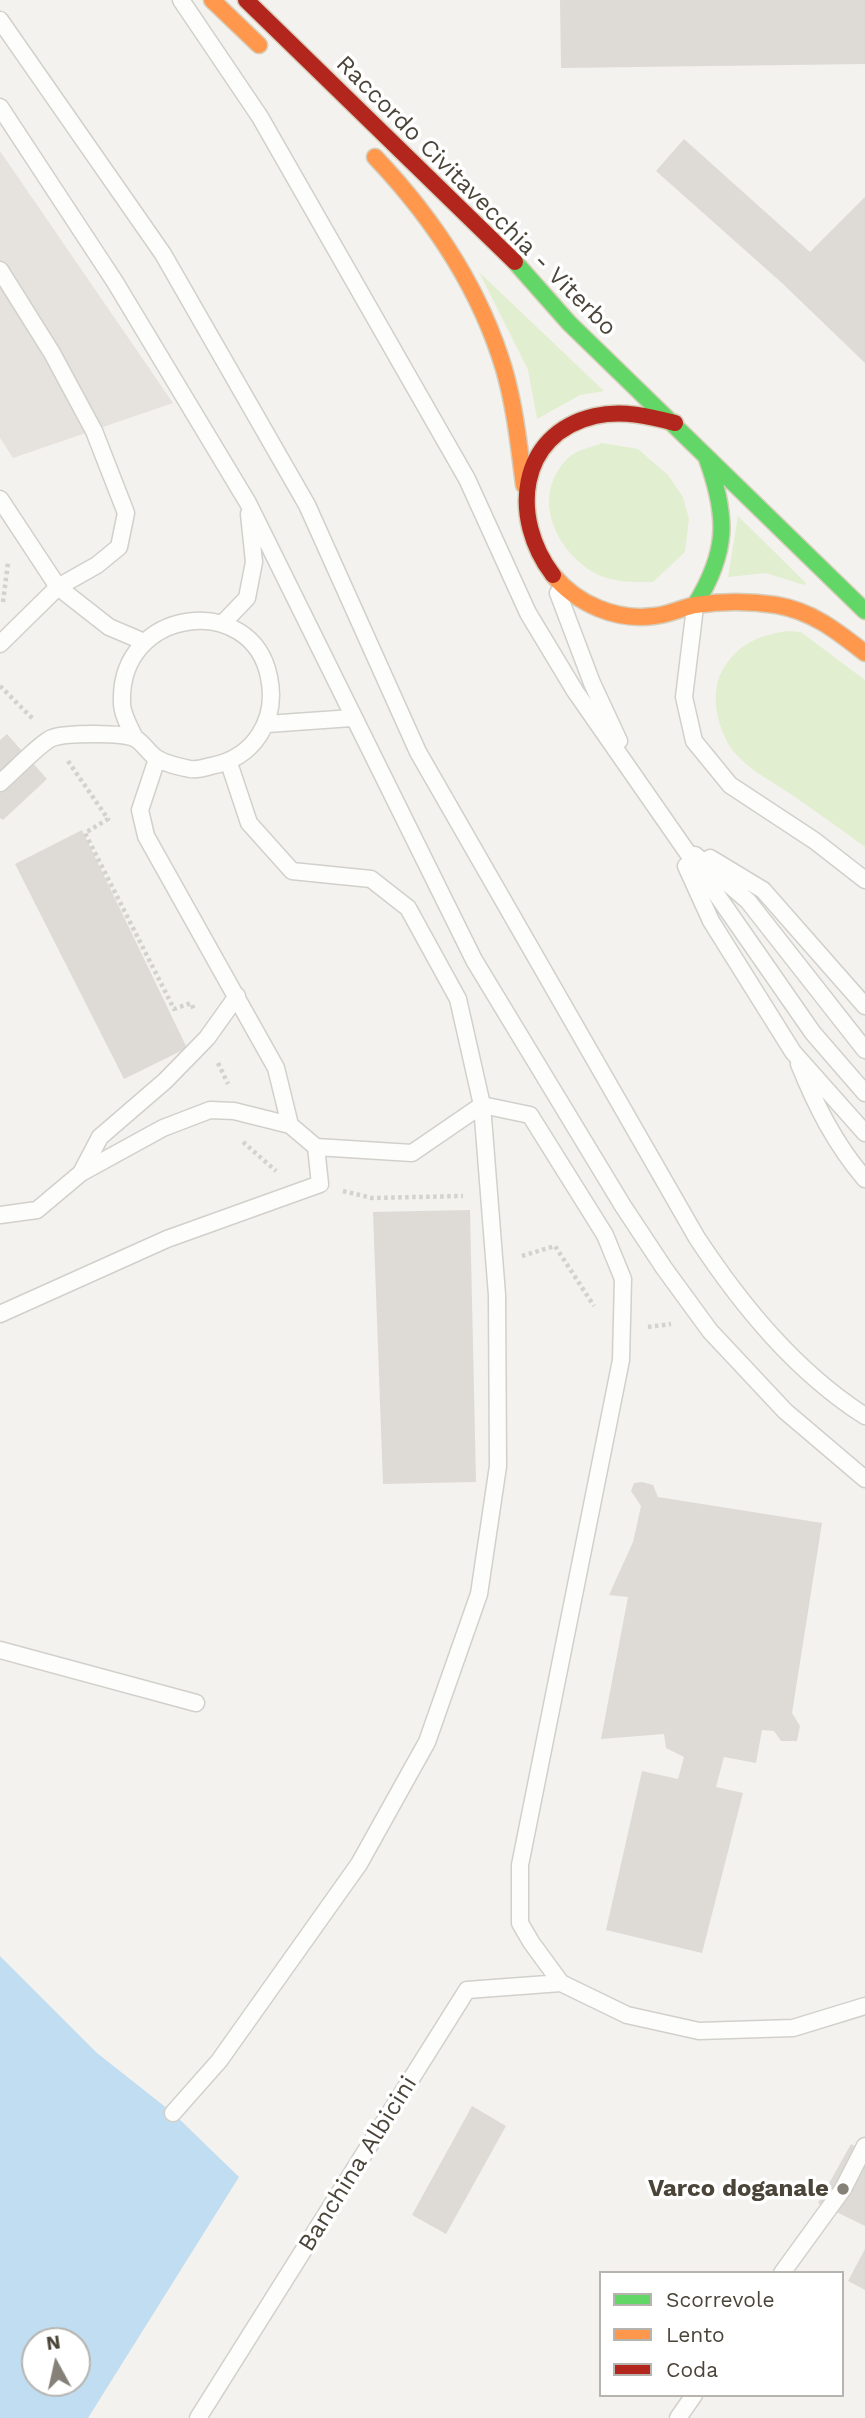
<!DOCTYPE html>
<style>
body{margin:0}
#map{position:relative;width:865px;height:2418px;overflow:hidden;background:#f4f2ee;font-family:"Work Sans",sans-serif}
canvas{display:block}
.legend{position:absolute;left:599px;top:2271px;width:245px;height:126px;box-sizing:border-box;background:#fff;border:2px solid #b7b4b0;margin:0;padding:9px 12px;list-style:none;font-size:21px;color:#4b4439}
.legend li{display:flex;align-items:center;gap:14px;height:35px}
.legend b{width:35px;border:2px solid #b7b4b0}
.north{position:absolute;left:21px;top:2327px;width:70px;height:70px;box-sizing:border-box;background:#fff;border:2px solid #b7b4b0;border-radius:50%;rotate:352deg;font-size:19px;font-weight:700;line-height:28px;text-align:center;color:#4b4439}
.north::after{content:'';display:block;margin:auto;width:24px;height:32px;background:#868178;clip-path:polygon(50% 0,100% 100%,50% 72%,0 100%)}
</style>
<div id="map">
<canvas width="865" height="2418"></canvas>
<ul class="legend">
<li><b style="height:9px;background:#63d668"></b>Scorrevole</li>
<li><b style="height:9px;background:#ff974d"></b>Lento</li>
<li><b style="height:9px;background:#b3261e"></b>Coda</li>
</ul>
<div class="north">N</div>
</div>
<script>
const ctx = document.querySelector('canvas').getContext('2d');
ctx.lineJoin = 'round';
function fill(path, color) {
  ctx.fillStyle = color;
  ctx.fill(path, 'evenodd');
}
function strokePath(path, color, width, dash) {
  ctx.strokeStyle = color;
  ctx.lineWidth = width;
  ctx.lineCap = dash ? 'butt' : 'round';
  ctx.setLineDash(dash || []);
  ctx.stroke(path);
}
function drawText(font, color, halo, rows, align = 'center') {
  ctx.font = font + ' "Work Sans",sans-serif';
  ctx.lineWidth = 7;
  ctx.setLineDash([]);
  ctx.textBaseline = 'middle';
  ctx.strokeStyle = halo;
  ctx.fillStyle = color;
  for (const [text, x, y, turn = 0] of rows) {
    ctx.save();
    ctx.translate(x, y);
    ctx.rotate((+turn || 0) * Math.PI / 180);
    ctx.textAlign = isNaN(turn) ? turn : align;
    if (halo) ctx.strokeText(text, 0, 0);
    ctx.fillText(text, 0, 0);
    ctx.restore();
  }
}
const green = new Path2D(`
 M479,272L604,391L580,395L537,419L528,370Z
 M602,443L638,449L668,475L683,497L689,519L685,552L653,582C632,582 610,583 591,571C552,545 532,494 568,458C576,450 592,447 602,443Z
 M738,516L806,583L804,585L766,573L728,577Z
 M788,631L801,632L865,680V847C842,830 818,813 795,797C775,783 750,771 734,752C718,732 709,694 722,671C737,644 759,635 788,631Z`);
const parking = new Path2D(`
 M0,151L173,403L13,458L0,438Z`);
const water = new Path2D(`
 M0,1956L97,2053L173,2113L239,2177L88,2418H0ZM35,2341H77V2383H35Z`);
const building = new Path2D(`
 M560,0H865V64L561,68Z
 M684,139L810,252L865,197V363L783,284L656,171Z
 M7,734L47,779L3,820L0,818V740Z
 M82,830L187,1048L124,1079L15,864Z
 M470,1210L476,1482L383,1484L373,1212Z
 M642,1482L653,1485L658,1497L822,1523L792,1713L800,1726L797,1741H781L774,1731L762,1730L756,1763L724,1757L716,1787L743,1793L702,1953L606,1930L642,1771L678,1779L684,1757L666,1748L664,1734L601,1739L628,1597L609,1595L633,1542L641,1506L631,1491L634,1483Z
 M472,2106L506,2126L446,2234L412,2215Z
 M851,2144L865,2152V2226L818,2203Z
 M865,2249V2290L848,2281Z`);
const path = new Path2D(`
 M3,602L8,563
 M0,686L33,719
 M68,761L108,819L85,833L174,1009L191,1003L194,1010
 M218,1063L228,1084
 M243,1142L276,1171
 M343,1191L372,1198L463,1196
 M522,1256L555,1246L594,1306
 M648,1327L671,1324`);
const lane = new Path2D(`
 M181,0L260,117L467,479L528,613L575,691L813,1033L865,1093
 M0,20L163,254L307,505L418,752L697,1238C742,1306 796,1372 865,1416
 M0,107L115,282L248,503L474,960L623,1206L664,1268L710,1331L785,1411L865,1479
 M0,270L52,353L94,431L126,513L119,547L97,565L58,587L0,644
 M0,499L58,587L109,627L142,641
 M558,593L592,683L619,741
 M695,607L684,697L694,741L730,785L815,841L865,880
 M223,623L247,598L254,562L249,514
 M267,724L352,718
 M157,759L140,810L146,836L276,1068L290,1125
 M0,783C12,773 40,743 52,738C65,733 124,732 136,739C143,743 148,752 155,757C163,763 180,767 190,769C196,770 204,768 211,766C254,758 278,720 269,677C252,591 118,607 122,703C122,714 130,728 135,738
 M695,855L748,901L865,1050
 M710,858L763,890L865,1006
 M686,866L711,921L793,1052L865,1133
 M799,1064C816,1106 835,1144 865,1179
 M482,1105L530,1115L605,1235L623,1279L621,1360L520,1865V1923L531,1942L561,1983L627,2015L699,2031L793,2028L865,2006
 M316,1147L412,1153L482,1105
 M81,1173L100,1137L165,1081L207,1038L237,996
 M0,1215L37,1210L81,1173L163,1128L210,1110L234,1111L290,1125L316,1147
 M0,1314L167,1239L320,1184L316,1147
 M0,1650L196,1703
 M173,2113L219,2061L359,1864L427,1742L479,1594L498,1466L497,1295L482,1105L458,999L408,908L371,879L292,871L249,823L229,763
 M782,2273L843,2189L865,2146
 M198,2418L467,1990L561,1983
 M678,2418L694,2395`);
const fast = new Path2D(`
 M515,262L569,323L865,611
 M695,605C728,552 728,517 707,459`);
const slow = new Path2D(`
 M212,0L259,45
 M375,157C432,217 480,289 504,369C515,407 519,446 524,485
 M553,575C577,604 616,621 654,616C668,615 681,608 695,605C722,601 750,601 776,605C812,611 837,631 865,653`);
const jam = new Path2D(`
 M246,0L515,262
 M553,575C510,519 517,434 595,416C622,410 649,416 675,423`);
const markers = [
 [843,2189,7,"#868178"]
];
const streetNames = [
 ["Raccordo Civitavecchia - Viterbo",476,196,45],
 ["Banchina Albicini",358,2164,-58]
];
const poiNames = [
 ["Varco doganale",829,2189]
];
fill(green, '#e1eecf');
fill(parking, '#e6e3df');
fill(water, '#c0ddf1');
fill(building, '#dedbd6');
strokePath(lane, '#d2d0cb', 19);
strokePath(fast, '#d6cebb', 19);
strokePath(slow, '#d6cebb', 19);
strokePath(jam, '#d6cebb', 19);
strokePath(path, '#d3d2cc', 4.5, [3.5, 3.5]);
strokePath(lane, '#fdfdfc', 16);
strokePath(fast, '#63d668', 16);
strokePath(slow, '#ff974d', 16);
strokePath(jam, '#b3261e', 16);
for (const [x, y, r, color] of markers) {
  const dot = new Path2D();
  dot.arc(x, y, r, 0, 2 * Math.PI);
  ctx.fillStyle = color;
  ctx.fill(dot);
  strokePath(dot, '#fff', 2.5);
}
drawText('24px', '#4b4439', '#fff', streetNames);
drawText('bold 24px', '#4b4439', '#fff', poiNames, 'right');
</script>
